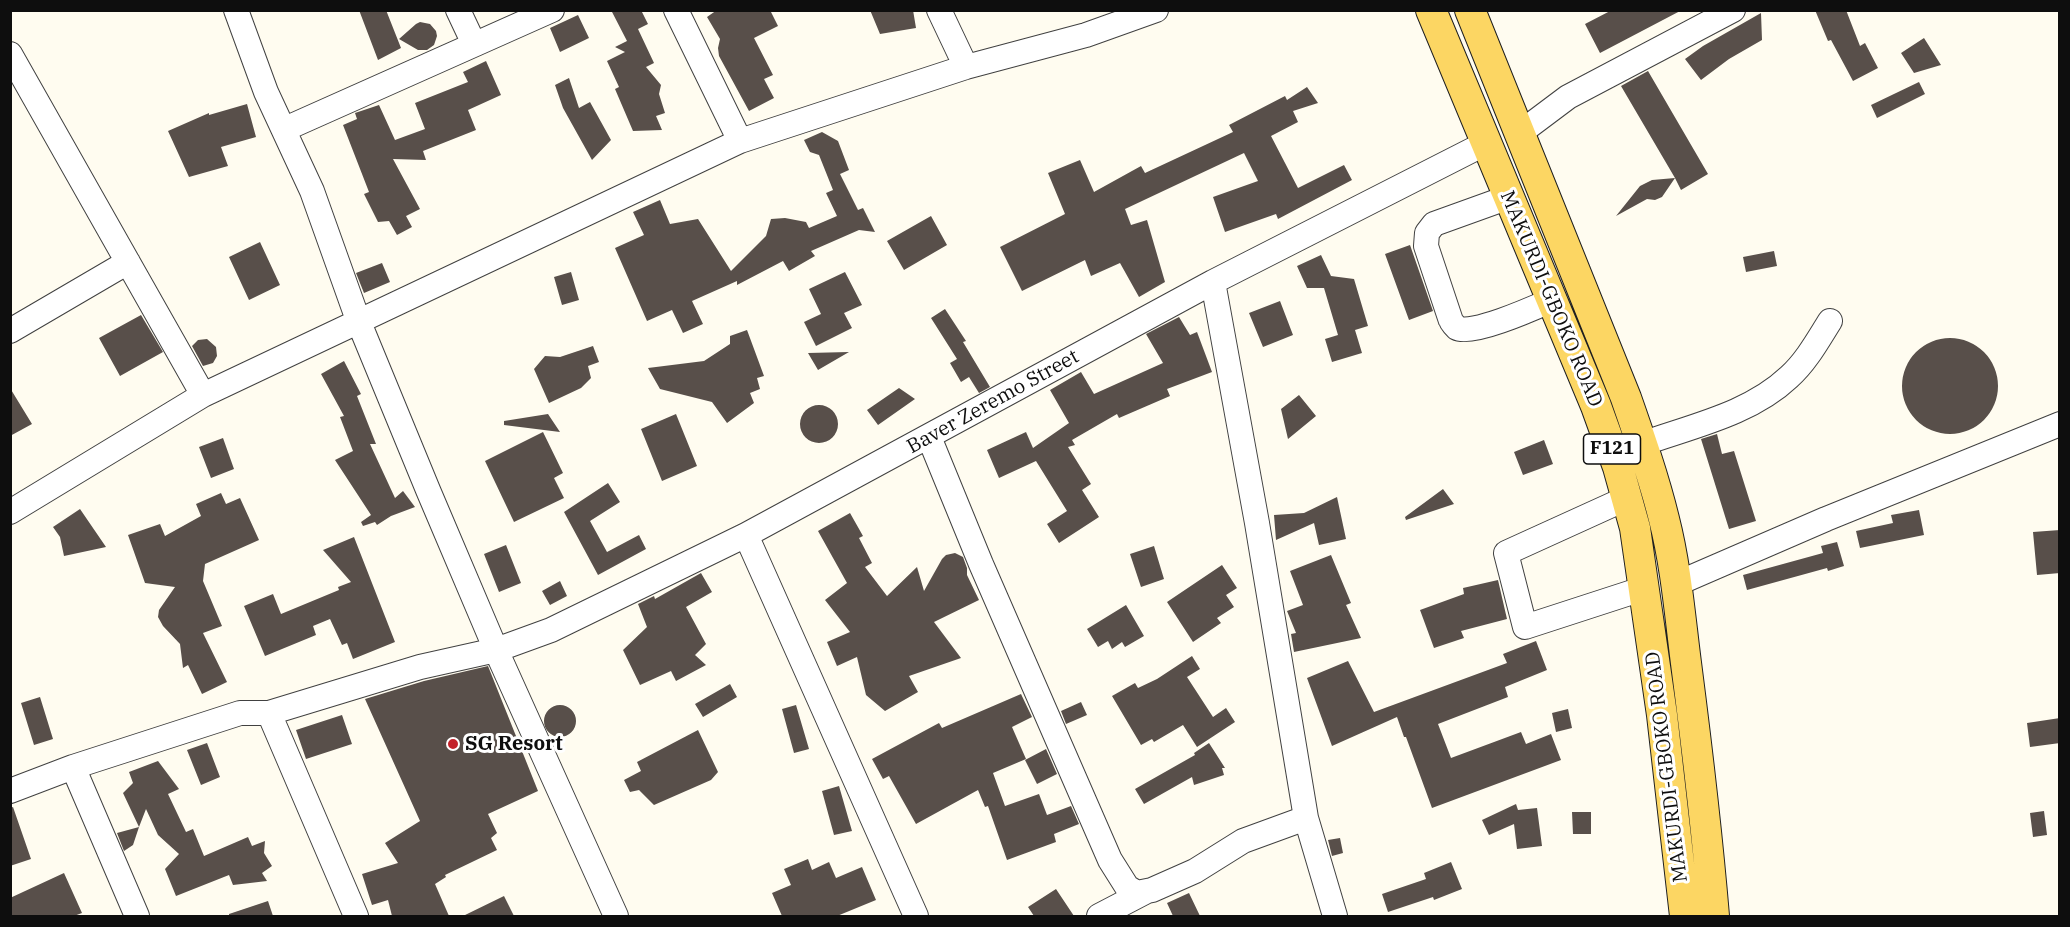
<!DOCTYPE html>
<style>
body{margin:0}
#map{position:relative;width:2070px;height:927px;overflow:hidden;background:#fffcf0;font-family:"IBM Plex Serif",serif}
canvas{display:block}
.frame{position:absolute;inset:0;border:12px solid #0e0e0e;pointer-events:none}
</style>
<div id="map">
<canvas width="2070" height="927"></canvas>
<div class="frame"></div>
</div>
<script>
const ctx = document.querySelector('canvas').getContext('2d');
ctx.lineJoin = 'round';
function fill(path, color) {
  ctx.fillStyle = color;
  ctx.fill(path, 'evenodd');
}
function strokePath(path, color, width, dash) {
  ctx.strokeStyle = color;
  ctx.lineWidth = width;
  ctx.lineCap = dash ? 'butt' : 'round';
  ctx.setLineDash(dash || []);
  ctx.stroke(path);
}
function drawText(font, color, halo, rows, align = 'center') {
  ctx.font = font + ' "IBM Plex Serif",serif';
  ctx.lineWidth = 6;
  ctx.setLineDash([]);
  ctx.textBaseline = 'middle';
  ctx.strokeStyle = halo;
  ctx.fillStyle = color;
  for (const [text, x, y, turn = 0] of rows) {
    ctx.save();
    ctx.translate(x, y);
    ctx.rotate((+turn || 0) * Math.PI / 180);
    ctx.textAlign = isNaN(turn) ? turn : align;
    if (halo) ctx.strokeText(text, 0, 0);
    ctx.fillText(text, 0, 0);
    ctx.restore();
  }
}
const building = new Path2D(`
 M359,10H386L401,48L378,60Z
 M611,10H641L648,24L638,29L654,63L646,67L661,85L659,94L665,113L656,116L662,130L633,131L615,89L619,87L607,61L625,52L615,47L627,41Z
 M717,10H770L778,26L754,38L773,75L764,79L774,98L749,111L719,56L718,48L720,39L707,17Z
 M870,10H913L916,28L880,34Z
 M1612,10H1682L1600,53L1585,24Z
 M1815,10H1846L1860,46L1865,43L1878,68L1853,81L1831,40L1828,41Z
 M1761,13L1762,40L1729,59L1701,80L1685,59L1703,46Z
 M578,15L589,38L560,52L550,28Z
 M420,22L430,24L436,31L437,36L434,45L427,50H418L399,39L416,24Z
 M1924,38L1941,65L1914,73L1901,53Z
 M486,61L501,95L468,110L476,130L423,151L426,160L393,159L420,209L406,216L412,227L397,235L389,221L378,222L364,194L369,192L343,125L357,119L355,113L379,105L395,140L425,129L415,103L468,82L463,72Z
 M1648,71L1708,174L1681,190L1675,178L1662,197L1655,200L1647,199L1616,216L1640,186L1652,180L1675,178L1621,86Z
 M569,78L579,108L590,102L611,140L592,160L563,108L555,85Z
 M1919,82L1925,94L1877,118L1871,105Z
 M1307,87L1318,103L1293,111L1298,122L1271,136L1298,188L1344,165L1352,180L1278,219L1276,214L1225,232L1213,197L1258,181L1244,153L1125,209L1131,225L1147,220L1165,282L1139,297L1120,263L1091,276L1085,260L1022,291L1000,247L1065,214L1048,173L1080,160L1094,192L1141,166L1145,173L1233,132L1229,125L1285,96L1287,100Z
 M247,104L256,137L221,147L228,166L189,177L168,131L209,113V115Z
 M822,132L838,141L849,170L840,174L858,210L863,208L875,232L859,230L811,251L815,256L789,271L783,261L737,285V281L692,301L703,324L683,333L672,310L647,321L615,248L644,235L633,212L660,200L670,224L698,219L731,271L766,236L771,219L785,218L806,222L809,228L837,216L826,193L833,190L819,155L810,152L804,140Z
 M931,216L947,245L904,270L887,241Z
 M260,242L280,285L249,300L229,257Z
 M1410,245L1433,311L1409,320L1385,254Z
 M1774,251L1777,266L1746,272L1743,257Z
 M1321,255L1331,276L1354,279L1368,326L1355,330L1362,353L1332,362L1325,339L1338,335L1324,288H1307L1297,266Z
 M382,263L390,282L364,293L356,273Z
 M571,272L579,300L562,305L554,277Z
 M845,272L862,305L844,313L852,328L816,346L804,322L821,314L809,289Z
 M1280,301L1293,335L1263,347L1249,313Z
 M945,309L966,341L963,342L990,387L979,393L969,377L961,382L950,363L957,359L931,318Z
 M141,315L163,352L120,376L99,338Z
 M1179,317L1190,335L1197,332L1212,372L1167,389L1170,396L1119,418L1117,414L1072,440L1075,445L1068,447L1091,484L1082,490L1099,517L1059,543L1047,524L1067,511L1036,461L999,478L987,450L1026,432L1033,448L1069,423L1050,390L1081,372L1094,394L1163,363L1146,334Z
 M747,330L764,376L757,378L760,389L750,393L754,403L727,423L712,402L660,389L648,368L704,361L730,344V336Z
 M1902 386a48 48 0 1 1 96 0a48 48 0 1 1-96 0Z
 M207,339L216,347L217,356L213,363L203,366L192,346L198,340Z
 M593,346L599,362L588,366L591,378L581,388L549,403L534,369L545,356L560,357Z
 M849,352L818,370L808,353Z
 M344,361L361,394L357,396L376,444H370L395,498L403,491L415,507L391,516L377,525L375,522L363,526L361,522L371,515L335,460L353,451L340,417L344,416L321,374Z
 M10,388L32,424L10,436Z
 M899,388L915,399L878,425L867,410Z
 M1299,395L1316,416L1288,439L1281,409Z
 M800 424a19 19 0 1 1 38 0a19 19 0 1 1-38 0Z
 M548,414L560,432L504,425V421Z
 M676,414L697,466L662,481L641,429Z
 M543,432L563,473L554,478L564,498L514,522L485,461Z
 M1717,434L1722,454L1734,451L1756,521L1729,529L1701,439Z
 M223,438L234,469L211,478L199,447Z
 M1544,440L1553,464L1523,475L1514,452Z
 M608,483L620,502L590,521L607,552L639,535L646,549L598,575L564,512Z
 M1443,489L1454,504L1406,520L1405,517Z
 M221,493L226,504L240,498L259,540L205,564L203,581L222,626L203,633L227,682L202,694L188,665L183,668L180,644L163,626L158,617L159,610L175,587L145,583L128,535L160,524L165,536L201,516L196,504Z
 M1337,497L1346,539L1319,545L1314,523L1276,540L1274,515L1304,513Z
 M80,509L106,547L64,556L60,537L53,527Z
 M1919,510L1924,535L1860,548L1856,531L1893,523L1891,515Z
 M850,513L863,536L859,538L872,563L865,567L887,596L917,567L924,591L942,559L946,555L955,553L963,557L967,568V575L979,600L934,622L961,658L909,676L918,692L885,711L866,695L857,657L837,666L827,642L850,632L825,600L847,583L818,531Z
 M2060,530V573L2037,575L2033,532Z
 M354,537L395,642L353,659L347,643L342,645L330,619L313,626L316,635L265,656L244,606L273,594L281,614L339,590L338,587L351,582L323,550Z
 M1837,542L1844,566L1828,571L1827,568L1747,590L1743,575L1823,553L1821,546Z
 M506,545L521,583L499,592L484,554Z
 M1154,546L1164,579L1141,587L1130,554Z
 M1331,555L1351,603L1346,605L1361,638L1294,652L1291,634L1296,633L1287,611L1303,605L1290,571Z
 M1222,565L1237,588L1226,595L1234,607L1217,618L1221,623L1193,642L1167,602Z
 M701,573L712,592L686,607L706,644L695,655L706,665L676,681L671,671L640,685L623,650L647,627L638,604L654,596L655,599Z
 M1498,580L1507,619L1461,631L1464,638L1434,648L1420,610L1464,594L1463,588Z
 M560,581L567,596L550,605L542,591Z
 M1126,605L1144,636L1125,647L1122,642L1112,649L1108,641L1098,647L1087,629Z
 M1536,641L1547,670L1505,687L1508,697L1438,724L1451,758L1521,732L1526,744L1551,734L1561,760L1432,808L1406,737H1404L1397,717L1332,746L1307,678L1348,661L1374,712L1507,663L1503,654Z
 M1192,656L1200,669L1187,677L1213,717L1226,708L1235,722L1197,747L1183,725L1154,742L1152,739L1141,745L1112,696L1135,683L1138,688L1157,679Z
 M488,666L538,791L488,814L497,833L491,838L497,850L445,875L446,877L435,884L449,916H392L388,900L372,905L362,874L398,863L385,843L420,821L365,699L424,681Z
 M730,684L737,697L703,717L695,704Z
 M1021,694L1032,717L1012,727L1026,759L993,773L1005,806L1039,794L1047,815L1071,806L1079,824L1054,834L1056,842L1007,860L988,806L985,807L978,790L916,824L889,776L883,779L872,759L939,723L942,728Z
 M40,697L53,739L34,745L21,703Z
 M1081,702L1087,715L1066,724L1061,711Z
 M796,705L809,749L794,753L782,709Z
 M544 721a16 16 0 1 1 32 0a16 16 0 1 1-32 0Z
 M1568,709L1572,728L1556,732L1552,713Z
 M342,715L352,744L306,759L296,730Z
 M2060,718V743L2030,747L2027,723Z
 M698,730L718,772L711,780L654,805L639,790L630,792L624,780L641,771L637,762Z
 M207,743L220,777L201,785L187,750Z
 M1209,743L1225,768H1222L1224,775L1194,785L1192,777L1144,804L1135,789L1195,755L1194,753Z
 M1046,749L1057,774L1037,784L1025,760Z
 M158,761L179,789L168,794L186,832L193,829L204,856L248,837L252,846L265,841L264,853L272,866L262,873L267,881L233,885L229,875L176,896L165,869L179,854L158,835L146,809L139,827L123,793L133,783L129,772Z
 M839,786L852,831L834,835L822,791Z
 M1516,804L1518,810L1537,808L1542,846L1517,849L1514,824L1489,835L1482,820Z
 M13,807L31,859L10,866V808Z
 M2044,811L2047,835L2033,837L2030,813Z
 M1572,812H1591V834H1573Z
 M139,827L133,845L124,851L117,833Z
 M1340,838L1343,853L1332,856L1328,840Z
 M808,859L812,870L829,862L836,878L862,867L876,900L837,916H782L772,893L791,885L784,869Z
 M1451,862L1462,889L1434,900L1433,897L1388,912L1382,894L1426,879L1424,873Z
 M64,873L82,913L74,916H10V898Z
 M1056,889L1074,916H1034L1028,907Z
 M1189,893L1200,916H1173L1167,903Z
 M504,896L514,916H463Z
 M268,901L273,916H229V914Z`);
const minor = new Path2D(`
 M236,10L266,92L312,191L358,320L428,490L496,650L616,916
 M458,10L474,44
 M676,10L740,141
 M939,10L966,67
 M10,54L203,395
 M285,129L552,10
 M1520,133L1568,97L1733,10
 M1509,197L1434,224L1427,233L1426,246L1451,321C1451,322 1457,328 1457,328C1472,336 1536,307 1552,300
 M1213,282L1257,523L1306,818L1335,916
 M10,331L128,262
 M929,437L981,564L1110,860L1127,887L1137,893L1152,890L1195,871L1243,841L1306,818
 M1642,444C1692,426 1750,414 1789,377C1806,362 1818,340 1830,321
 M1627,498L1506,553L1525,627L1645,588
 M10,512L203,395L740,141L966,67L1086,35L1156,10
 M746,535L916,916
 M1676,584L1826,519L2060,424
 M269,713L356,916
 M73,767L137,916
 M10,791L73,767L240,713H269L420,667L496,650L551,630L746,535L1213,282L1486,143
 M1099,916L1145,892`);
const major = new Path2D(`
 M1431,10L1596,406L1618,467L1635,528L1662,715L1685,916
 M1470,10L1626,398C1640,438 1654,478 1664,519C1676,566 1680,616 1686,663C1697,748 1707,832 1714,916`);
const markers = [
 [453,744,6,"#c3222a"]
];
const shields = [
 [1612,449,57]
];
const shieldNames = [
 ["F121",1612,449]
];
const streetNames = [
 ["MAKURDI-GBOKO ROAD",1551,299,67],
 ["Baver Zeremo Street",993,402,-29],
 ["MAKURDI-GBOKO ROAD",1667,767,-97]
];
const poiNames = [
 ["SG Resort",465,744]
];
fill(building, '#584f4a');
strokePath(minor, '#414141', 26);
strokePath(major, '#1f1f1f', 32);
strokePath(minor, '#fff', 24);
strokePath(major, '#fcd663', 30);
for (const [x, y, r, color] of markers) {
  const dot = new Path2D();
  dot.arc(x, y, r, 0, 2 * Math.PI);
  ctx.fillStyle = color;
  ctx.fill(dot);
  strokePath(dot, '#fff', 2);
}
for (const [x, y, w] of shields) {
  const box = new Path2D();
  box.roundRect(x - w / 2, y - 15, w, 30, 4.5);
  ctx.fillStyle = '#fff';
  ctx.fill(box);
  strokePath(box, '#0e0e0e', 1.5);
}
drawText('bold 18px', '#0e0e0e', null, shieldNames);
drawText('20px', '#0e0e0e', '#fff', streetNames);
drawText('bold 20px', '#0e0e0e', '#fff', poiNames, 'left');
</script>
